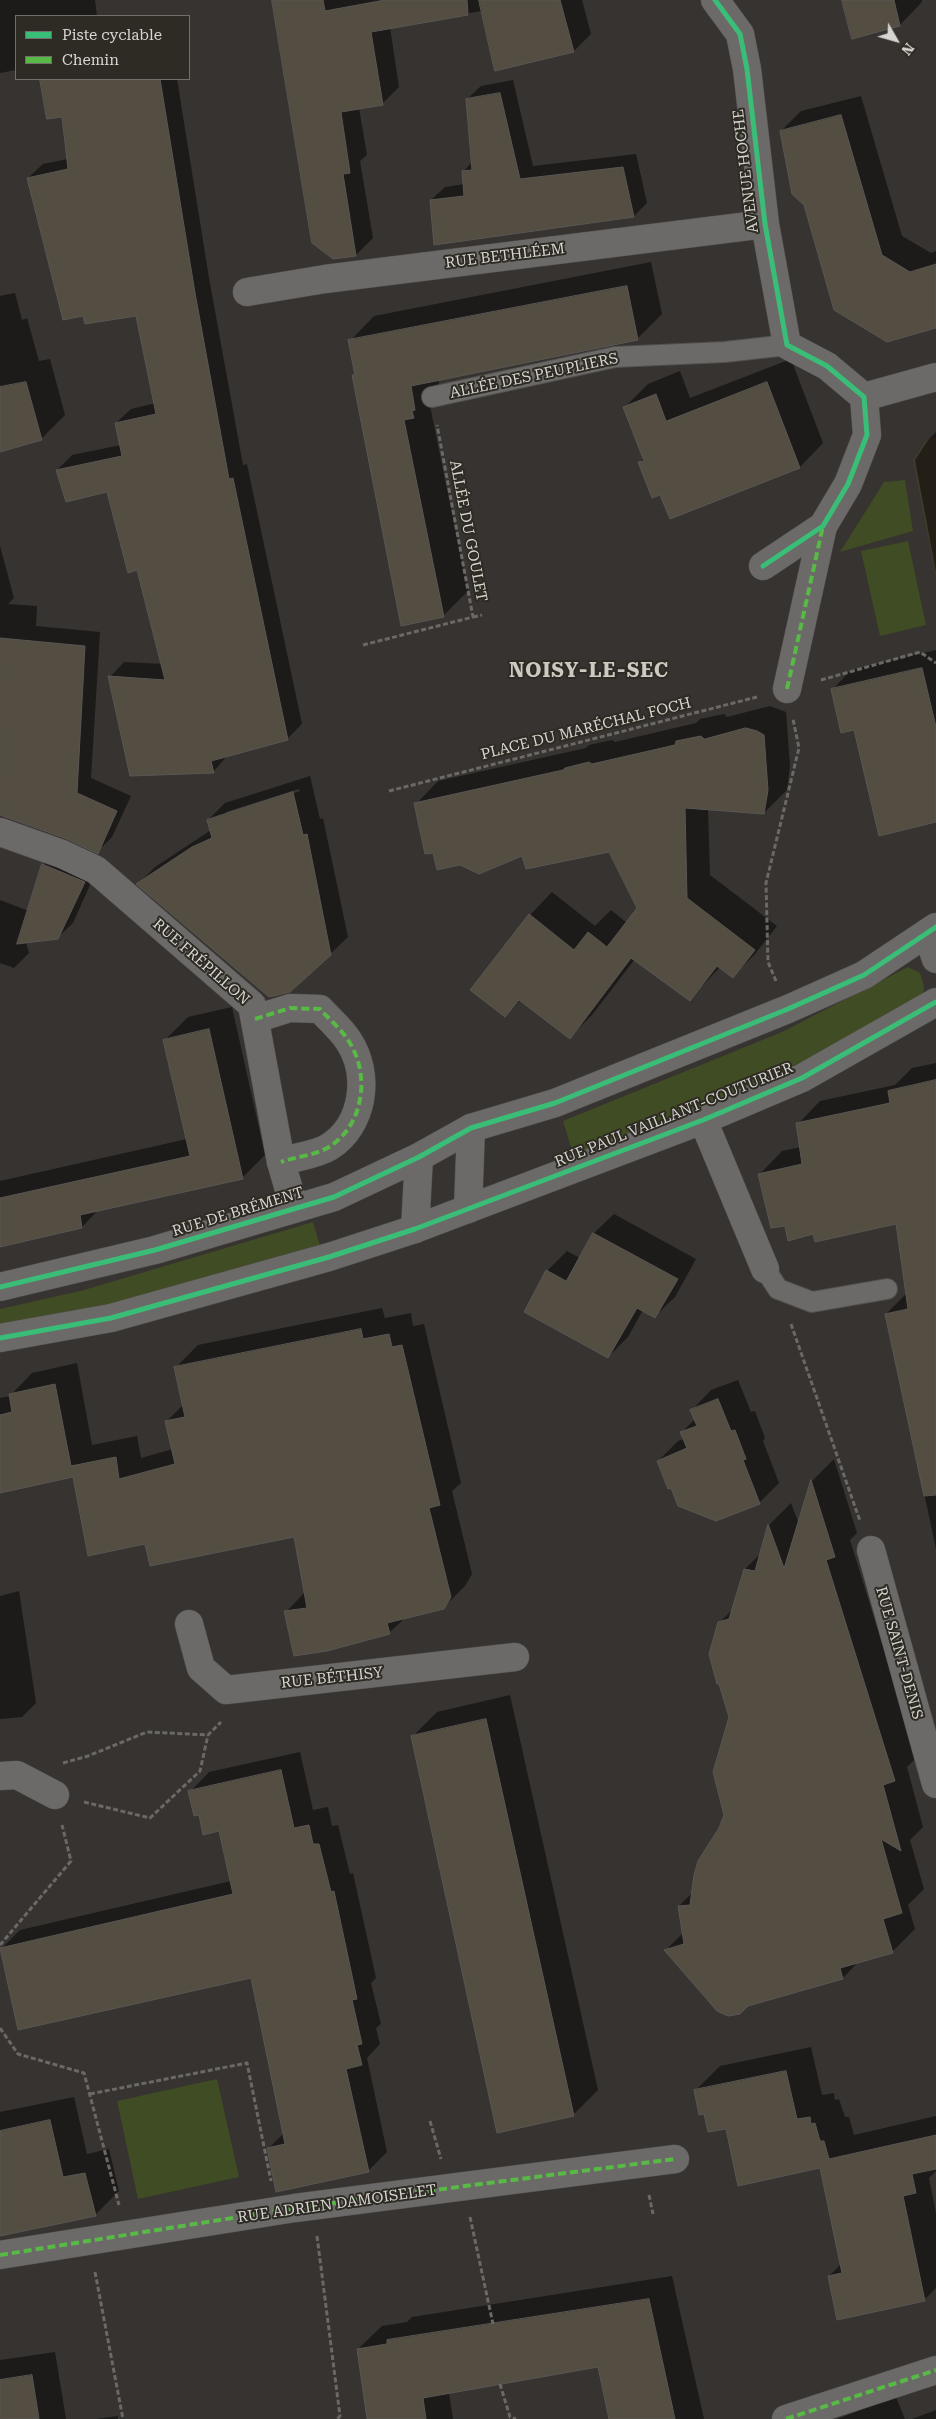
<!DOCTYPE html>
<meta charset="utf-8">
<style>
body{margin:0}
#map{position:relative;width:936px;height:2419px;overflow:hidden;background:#363330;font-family:"Roboto Serif",serif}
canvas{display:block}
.legend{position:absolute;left:15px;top:15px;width:175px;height:65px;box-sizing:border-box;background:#2e2a24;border:1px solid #726e69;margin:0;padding:6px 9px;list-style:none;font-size:15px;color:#d7d5d0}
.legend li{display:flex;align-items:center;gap:10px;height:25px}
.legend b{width:25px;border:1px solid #726e69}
.north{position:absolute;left:871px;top:15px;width:50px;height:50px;-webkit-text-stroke:4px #2e2a24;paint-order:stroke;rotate:128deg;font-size:14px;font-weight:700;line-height:20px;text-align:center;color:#d7d5d0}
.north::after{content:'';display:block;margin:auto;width:18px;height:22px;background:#d7d5d0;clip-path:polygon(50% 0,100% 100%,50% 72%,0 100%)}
</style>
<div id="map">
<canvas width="936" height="2419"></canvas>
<ul class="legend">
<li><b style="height:6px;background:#3abd76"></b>Piste cyclable</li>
<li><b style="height:6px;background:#58b947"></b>Chemin</li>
</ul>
<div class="north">N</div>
</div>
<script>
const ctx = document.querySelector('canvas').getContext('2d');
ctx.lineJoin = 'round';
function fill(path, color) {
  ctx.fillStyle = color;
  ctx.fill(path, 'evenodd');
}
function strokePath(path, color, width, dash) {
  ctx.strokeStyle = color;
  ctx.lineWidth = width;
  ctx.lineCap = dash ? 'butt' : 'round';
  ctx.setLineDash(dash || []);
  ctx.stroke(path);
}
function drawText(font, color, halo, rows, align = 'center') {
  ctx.font = font + ' "Roboto Serif",serif';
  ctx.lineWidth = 4;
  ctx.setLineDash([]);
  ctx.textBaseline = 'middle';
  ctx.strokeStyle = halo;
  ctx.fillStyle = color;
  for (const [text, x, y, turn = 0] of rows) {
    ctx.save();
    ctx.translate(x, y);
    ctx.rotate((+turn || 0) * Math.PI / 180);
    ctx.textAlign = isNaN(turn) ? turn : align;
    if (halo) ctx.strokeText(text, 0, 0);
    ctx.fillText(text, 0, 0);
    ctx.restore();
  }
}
const education = new Path2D(`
 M936,437V578L913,460L927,439Z`);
const green = new Path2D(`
 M905,480L913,531L840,552L884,482Z
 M908,541L926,625L880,636L861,551Z
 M908,967L920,973C923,982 926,988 922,996L802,1062L704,1106L573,1154L563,1121L782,1032Z
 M313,1222L320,1246L96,1312L0,1329V1309L84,1290Z
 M217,2079L239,2177L138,2199L117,2101Z`);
const shadow = new Path2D(`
 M0,0H95L97,16H16V70L0,73Z
 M273,0H582L591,34L574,51L482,11L390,27L399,87L382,104L359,108L367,155L360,161L373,238L356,255Z
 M844,0H922V2L900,25L853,38Z
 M42,79H177L209,278L243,465L247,464L302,724L287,739L228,755L214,771L131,774L110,677L124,662L163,664L138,568L107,491L57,470L72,455L121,445L116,423L131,409L156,403L137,314L84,315L28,178L43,164L68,159L63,116L48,118Z
 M513,80L533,166L636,154L647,203L634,216L431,200L445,187L464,184L463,172L472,162L467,99L481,86Z
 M861,96L902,236L931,253L936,251V327L805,205L781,131L801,111Z
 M651,262L662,314L637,339L438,379L439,384L429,401L468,591L443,616L353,376L356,373L350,341L374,316Z
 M15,293L22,320L27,318L39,361L50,359L65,415L41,439L0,450V296Z
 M791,359L823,443L800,467L670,518L661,493L640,462L644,458L624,408L648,384L680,371L690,398Z
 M936,432V572L915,460L928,440Z
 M0,546L14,598L8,604L37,606L36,626L100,632L91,778L131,796L112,837L97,852L68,838L0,814Z
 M936,650V821L855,729L832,690L851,670Z
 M770,706L786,712L790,766L787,790L764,813L708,808L710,875L777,926L755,954L733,976L720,967L690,999L635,959L592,1015L569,1038L521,1000L505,1016L530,915L552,892L595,926L611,910L627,923L639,908L610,850L523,854L434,851L416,804L438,781L586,748L589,745L612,740L615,742L696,723L700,719L724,714L727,717Z
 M310,776L320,819L323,818L348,937L330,954L138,884L155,867L211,830L208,820L225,803ZM299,789L300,791L226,815V812Z
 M58,850L98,867L73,923L57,938L26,942L29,953L14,968L0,963V900L29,911L44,864Z
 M232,1007L265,1155L242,1178L99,1209L82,1227L0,1245V1181L187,1139L165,1040L188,1017Z
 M936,1063V1549L886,1314L907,1293L898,1223L814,1233L786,1224L760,1174L782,1151L801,1147L798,1124L820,1101L895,1085L912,1068Z
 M614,1214L696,1259L675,1297L655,1316L643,1310L628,1337L608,1357L525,1311L547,1271L567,1251L580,1258L594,1233Z
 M382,1308L385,1318L411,1313L413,1326L424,1324L461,1483L452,1491L472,1574L465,1586L443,1608L405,1618L389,1633L286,1612L305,1592L295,1535L146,1543L74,1476L0,1492V1398L10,1396L32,1373L77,1363L92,1445L137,1436L141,1458L173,1449L167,1421L184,1404L176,1367L198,1345Z
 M738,1380L751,1412L755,1411L765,1438L763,1441L779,1483L759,1503L658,1461L678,1441L684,1439L682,1432L695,1419L692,1410L711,1390Z
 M834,1459L857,1533L850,1540L917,1757L907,1767L923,1827L910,1840L924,1889L908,1905L915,1929L892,1952L859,1961L843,1978L666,1950L684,1932L679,1906L692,1893L725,1815L730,1717L719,1623L733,1609L745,1569L761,1553L769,1525L791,1503L799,1524L812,1481Z
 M19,1591L36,1703L22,1717L0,1719V1596Z
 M510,1695L598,2090L573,2115L413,1736L437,1712Z
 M300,1752L313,1810L328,1807L332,1826L338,1825L350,1874L353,1873L376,1978L371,1983L381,2024L376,2028L380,2044L367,2058L387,2152L368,2171L268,2149L284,2133L252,1977L1,1949L20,1930L231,1881L220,1830L199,1814L190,1792L209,1772Z
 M811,2047L822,2095L834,2093L835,2100L839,2099L845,2117H849L854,2135L936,2116V2171L929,2178L936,2213V2288L924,2300L829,2276L841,2264L821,2167L727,2128L705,2113L696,2090L720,2066Z
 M74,2097L87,2154L109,2149L119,2191L95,2215L0,2225V2112Z
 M672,2276L704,2419H610L599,2365L449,2393L453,2419H368L358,2349L382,2326L407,2322L412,2317Z
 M55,2352L66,2419H0V2360Z
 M896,2397L905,2419H837Z
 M936,2410V2419H912Z
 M118,2416V2419H95Z`);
const building = new Path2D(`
 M272,0H323L325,11L385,0H467L468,15L371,32L383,105L341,112L350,173L343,174L356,256L333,259L312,243Z
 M479,0H560L574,52L495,71Z
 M842,0H894L900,26L852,39Z
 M40,79H160L195,293L229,479L233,478L288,740L211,761L214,773L130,776L108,676L165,680L137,570L128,573L107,492L66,502L56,470L122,456L115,423L156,414L136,316L85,324L83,316L63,320L27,178L68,169L62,117L47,119Z
 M500,93L520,179L623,167L634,217L434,245L430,200L464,196L462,171L472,170L466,99Z
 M841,115L882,255L910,272L936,264V328L887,342L834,310L804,205L792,194L780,131Z
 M627,286L638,340L411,386L415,410L412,411L414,418L404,420L444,617L401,626L352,375H355L348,340Z
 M26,382L42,440L0,452V387Z
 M767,382L800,468L670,519L660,495L652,498L638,462L644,461L623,407L656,394L666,421Z
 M0,638L85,646L77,793L117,811L98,854L67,839L0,815Z
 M922,668L936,727V822L879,836L854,730L841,733L831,689Z
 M746,728L757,731L764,735L768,790L764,814L685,808L687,898L755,950L733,978L717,966L690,1001L631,958L570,1039L519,1000L505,1017L470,990L529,914L574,950L588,932L607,947L637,908L609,852L526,869L522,856L479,874L460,865L437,870L433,853L425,854L414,803L563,770L565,768L589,762L592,764L675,745L676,741L701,736L704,739Z
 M293,792L303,835L307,834L331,955L290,992L269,997L136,884L192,847L212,838L207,820Z
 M42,864L85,882L58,939L17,944Z
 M209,1029L243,1179L80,1215L82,1228L0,1247V1198L190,1156L163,1040Z
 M936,1080V1495L924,1496L885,1314L908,1309L896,1224L815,1242L813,1234L788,1241L785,1226L771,1228L758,1174L802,1164L796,1123L890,1103L888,1091Z
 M593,1233L678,1279L655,1318L637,1308L608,1358L524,1312L546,1270L566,1281Z
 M361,1329L363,1339L389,1334L392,1347L402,1345L440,1505L429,1508L451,1597L444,1609L387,1623L390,1634L327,1651L294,1656L284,1611L307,1608L294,1537L150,1566L145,1544L88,1556L73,1477L0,1493V1415L12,1412L9,1394L55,1384L71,1466L116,1457L119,1479L175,1464L165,1421L185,1417L174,1367Z
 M718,1399L731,1431L735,1430L746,1459L743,1460L760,1504L716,1521L678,1506L671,1488L668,1489L657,1461L687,1448L680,1432L697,1426L690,1410Z
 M811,1480L835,1557L826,1560L895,1781L883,1785L901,1851L881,1839L902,1913L883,1919L893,1953L840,1968L843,1979L748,2006L740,2014L728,2016L717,2011L664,1950L684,1944L678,1906L690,1905L694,1875L698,1861L719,1828L724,1815L713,1772L729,1717L719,1684H717L709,1654L718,1622L729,1619L744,1569L755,1571L768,1524L784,1568Z
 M486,1719L574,2116L497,2133L411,1736Z
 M281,1770L294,1828L309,1825L313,1844H319L331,1892L334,1891L357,1999L352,2000L362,2044L357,2045L362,2065L346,2069L369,2172L276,2192L267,2148L285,2144L251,1978L18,2030L0,1948L233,1894L219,1831L203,1835L199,1815L194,1816L188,1791Z
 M786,2071L797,2119L810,2117L811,2124L815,2123L820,2141H824L829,2159L936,2135V2169L912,2174L916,2193L903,2196L925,2301L837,2320L828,2276L842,2273L820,2168L738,2186L726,2129L708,2132L704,2114L699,2115L694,2090Z
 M50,2120L63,2177L85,2173L96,2216L0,2236V2131Z
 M649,2299L675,2419H609L598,2367L423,2398L426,2419H367L357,2349L387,2344V2340Z
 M32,2375L39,2419H0V2380Z`);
const path = new Path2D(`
 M473,617L482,615
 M363,645L473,617L437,425
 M821,680L920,652L936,663
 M389,791L757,697
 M776,981L768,962L766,883L799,748L793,719
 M791,1324L860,1521
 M63,1763L88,1756L147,1732L208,1735L221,1722
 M84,1802L150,1818L200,1771L208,1735
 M0,1945L71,1861L62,1825
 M0,2028L18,2054L84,2073L119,2205
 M90,2094L247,2063L271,2181
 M430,2121L441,2159
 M649,2195L653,2214
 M470,2217L493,2324
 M317,2236L340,2416L337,2419
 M95,2272L123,2419
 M500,2384L510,2417L516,2419`);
const service = new Path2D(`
 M432,397L615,357L725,352L787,345
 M765,1269L778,1289L812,1302L887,1289`);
const pedestrian = new Path2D(`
 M787,689L823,526
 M255,1019L290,1008L320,1009C329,1019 341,1029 348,1040C371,1074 364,1125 329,1147C316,1155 295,1157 281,1162
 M0,2255L295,2208L675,2159
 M786,2419L936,2370`);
const minor = new Path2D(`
 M715,0L740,34L747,69L765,224L787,345L827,366L864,397L867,435L848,484L823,526L763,566
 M247,292L325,279L765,224
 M864,397L936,377
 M0,832L62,854L96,870L252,1005L281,1162L294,1207
 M927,933L936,959
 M703,1120L765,1269
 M871,1550L936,1784
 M189,1624L201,1668L226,1690L515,1657
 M0,1776L17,1775L55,1795`);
const tertiary = new Path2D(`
 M468,1209L471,1128
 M415,1229L419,1157`);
const secondary = new Path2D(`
 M0,1287L155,1250L334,1197L419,1157L471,1128L555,1103L788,1009L864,975L936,927
 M0,1338L111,1318L329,1257L415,1229L703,1120L802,1078L936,1002`);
const quiet = new Path2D(`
 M787,689L823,526
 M255,1019L290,1008L320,1009C329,1019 341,1029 348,1040C371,1074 364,1125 329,1147C316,1155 295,1157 281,1162
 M0,2255L295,2208L675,2159
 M786,2419L936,2370`);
const cycleway = new Path2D(`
 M715,0L740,34L747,69L765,224L787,345L827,366L864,397L867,435L848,484L823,526L763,566
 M0,1287L155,1250L334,1197L419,1157L471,1128L555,1103L788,1009L864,975L936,927
 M0,1338L111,1318L329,1257L415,1229L703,1120L802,1078L936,1002`);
const streetNames = [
 ["AVENUE HOCHE",746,171,-97],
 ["RUE BETHLÉEM",505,256,-7],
 ["ALLÉE DES PEUPLIERS",534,376,-12],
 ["ALLÉE DU GOULET",468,531,79],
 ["PLACE DU MARÉCHAL FOCH",586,729,-14],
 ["RUE FRÉPILLON",201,962,41],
 ["RUE PAUL VAILLANT-COUTURIER",674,1115,-22],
 ["RUE DE BRÉMENT",238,1212,-17],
 ["RUE SAINT-DENIS",899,1653,74],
 ["RUE BÉTHISY",332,1678,-6],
 ["RUE ADRIEN DAMOISELET",337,2204,-8]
];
const districtNames = [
 ["NOISY-LE-SEC",589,671]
];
fill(education, '#423b2c');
fill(green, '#404c23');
fill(shadow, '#0007');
fill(building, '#534d42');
strokePath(building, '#595754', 1);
strokePath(service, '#52504d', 22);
strokePath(pedestrian, '#52504d', 29);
strokePath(minor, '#52504d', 29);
strokePath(tertiary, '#52504d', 29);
strokePath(secondary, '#52504d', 29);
strokePath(path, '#6a6966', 3, [5, 2.5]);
strokePath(service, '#6c6a68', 20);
strokePath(pedestrian, '#6c6a68', 28);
strokePath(minor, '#6c6a68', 28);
strokePath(tertiary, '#6c6a68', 28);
strokePath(secondary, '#6c6a68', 28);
strokePath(quiet, '#58b947', 4, [8, 4]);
strokePath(cycleway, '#3abd76', 5);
drawText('15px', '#d7d5d0', '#2e2a24', streetNames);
ctx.letterSpacing = '1px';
drawText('bold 20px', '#cdc9c1', '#2e2a24', districtNames);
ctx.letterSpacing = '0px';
</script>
